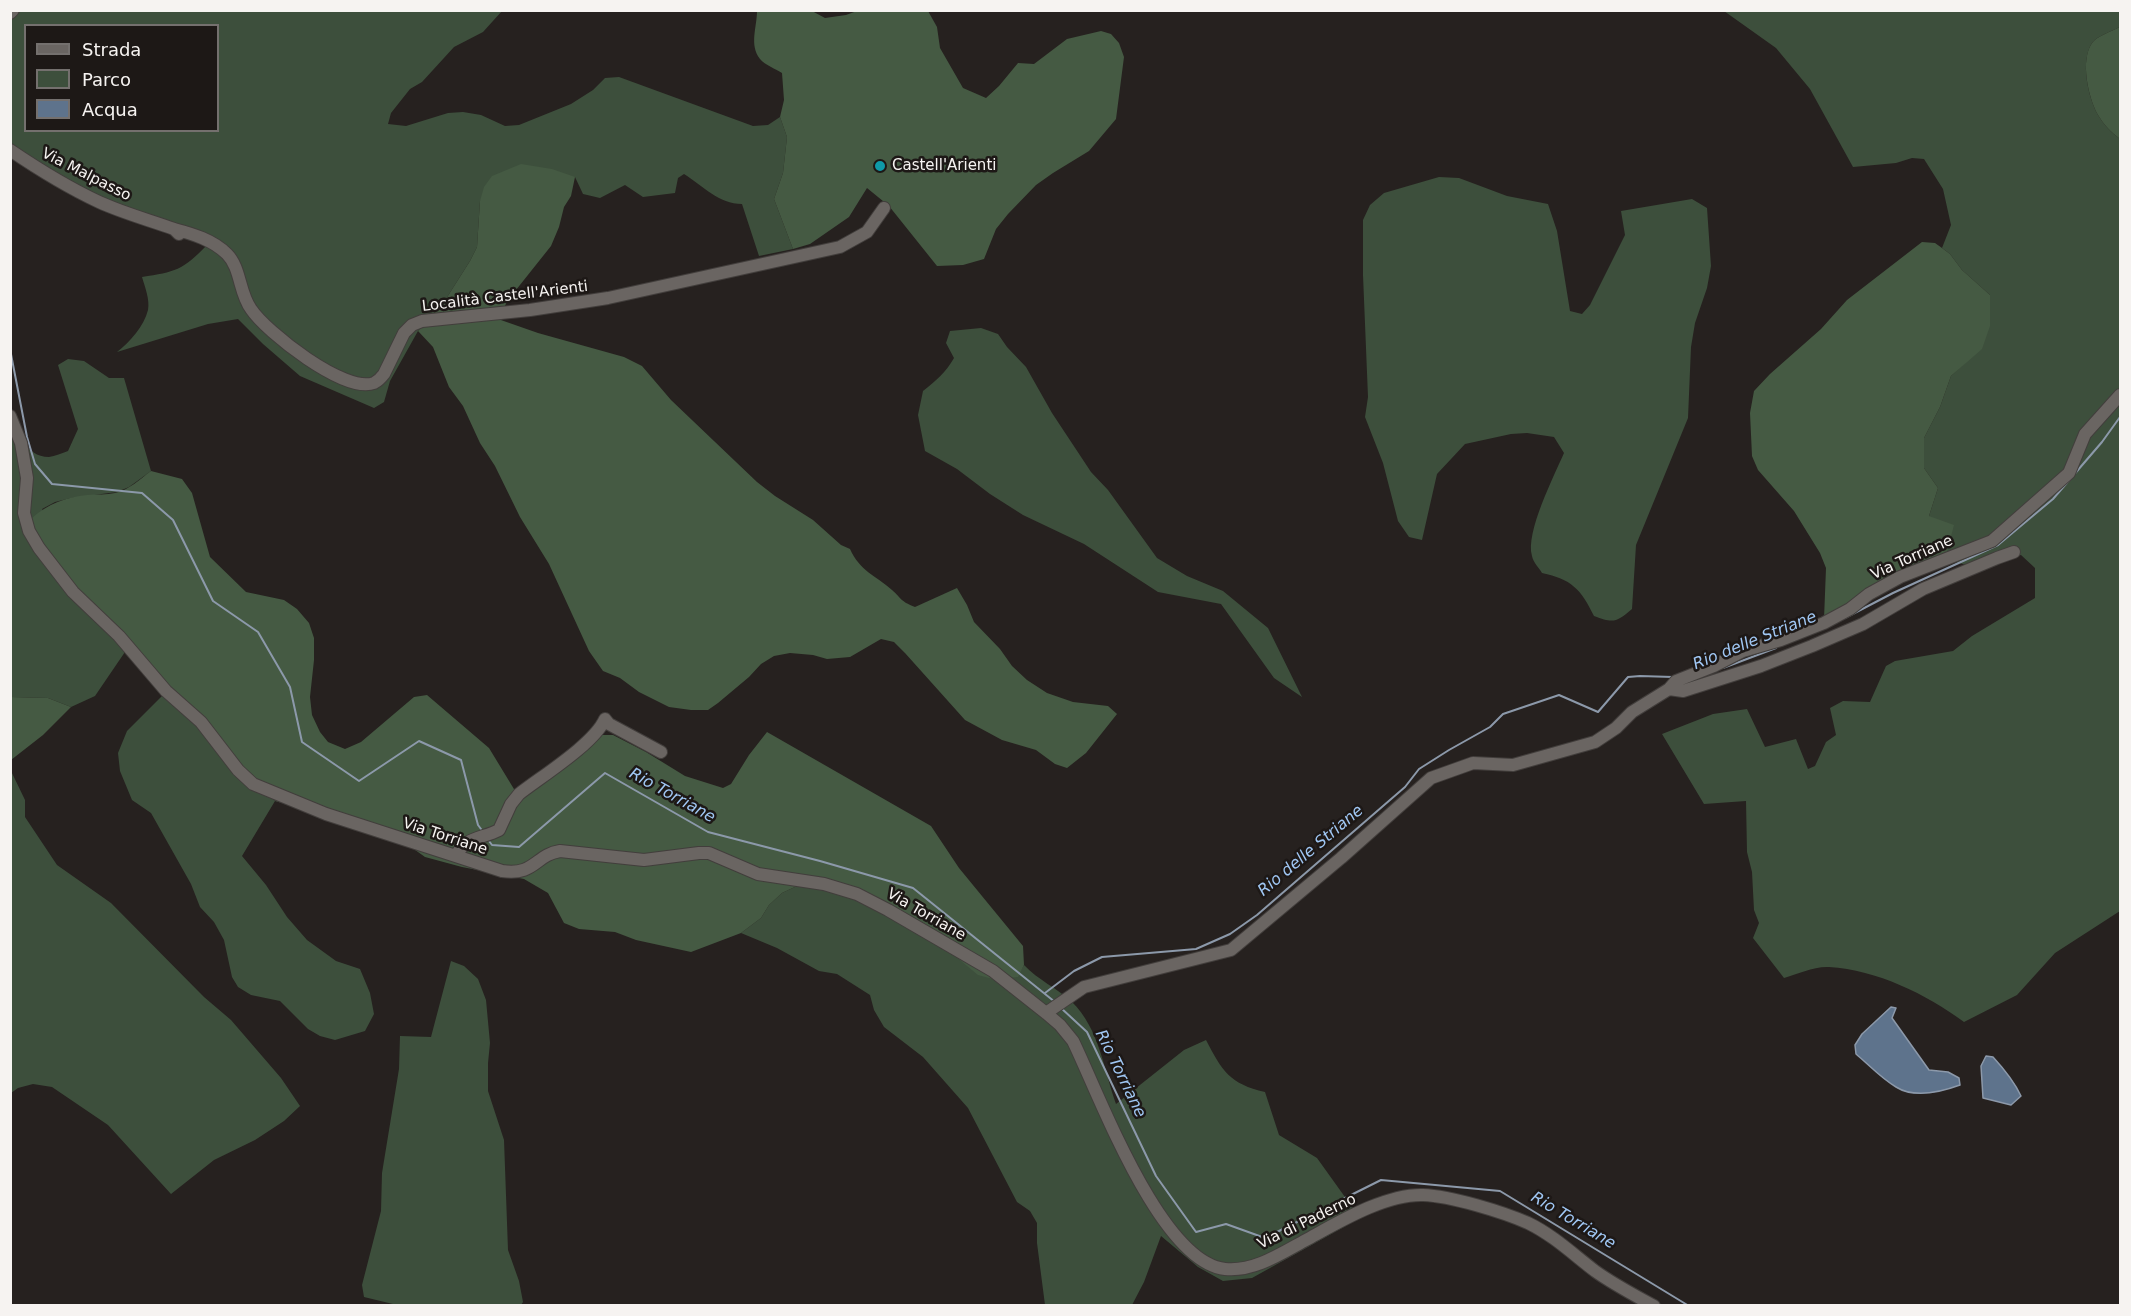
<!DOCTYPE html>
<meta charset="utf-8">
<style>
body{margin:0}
#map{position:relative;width:2131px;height:1316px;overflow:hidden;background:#26211f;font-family:"DejaVu Sans",sans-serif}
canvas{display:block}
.frame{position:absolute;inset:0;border:12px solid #f6f3f1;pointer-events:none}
.legend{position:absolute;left:24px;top:24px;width:195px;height:108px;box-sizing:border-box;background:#1d1816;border:2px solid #74706e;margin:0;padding:8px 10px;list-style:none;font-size:18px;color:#f6f3f1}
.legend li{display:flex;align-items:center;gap:12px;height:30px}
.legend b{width:30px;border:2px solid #74706e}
</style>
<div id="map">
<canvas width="2131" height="1316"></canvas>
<div class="frame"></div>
<ul class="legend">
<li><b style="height:8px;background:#6a6562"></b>Strada</li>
<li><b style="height:16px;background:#3d4f3c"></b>Parco</li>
<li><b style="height:16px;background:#5e738c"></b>Acqua</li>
</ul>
</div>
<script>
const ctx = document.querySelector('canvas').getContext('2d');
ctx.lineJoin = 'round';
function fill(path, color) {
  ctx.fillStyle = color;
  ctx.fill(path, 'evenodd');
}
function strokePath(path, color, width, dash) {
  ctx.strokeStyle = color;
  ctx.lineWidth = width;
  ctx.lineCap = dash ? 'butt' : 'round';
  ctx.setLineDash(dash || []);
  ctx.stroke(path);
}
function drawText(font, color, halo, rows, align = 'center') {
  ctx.font = font + ' "DejaVu Sans",sans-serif';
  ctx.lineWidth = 5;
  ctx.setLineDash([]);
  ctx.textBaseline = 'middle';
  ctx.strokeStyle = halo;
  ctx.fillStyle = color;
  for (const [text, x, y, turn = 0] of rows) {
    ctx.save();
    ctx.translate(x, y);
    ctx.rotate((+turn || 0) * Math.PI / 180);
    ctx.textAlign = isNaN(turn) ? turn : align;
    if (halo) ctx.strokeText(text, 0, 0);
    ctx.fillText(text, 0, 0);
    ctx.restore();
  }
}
const green = new Path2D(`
 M10,11H502L483,32L454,47L422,82L410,89L391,113L388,124L406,126L448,113L463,112L481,115L505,126L519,125L571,104L593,90L605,78L619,77L753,126L768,125L780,117L787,137L783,173L774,199L793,249L759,256L742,204C719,204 703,186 684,174L678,178L675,193L643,197L625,185L600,198L583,194L575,177L480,201L477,247L470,261L444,302L418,331L390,381L384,402L374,408L300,376L263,344L238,319L208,324L117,352C130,342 144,326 148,310C150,300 145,287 142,277C175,272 183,270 206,246L11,154ZM26,26H218V130H26Z
 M1724,11H2120V27C2112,31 2097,36 2092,43C2080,61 2088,97 2098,115C2103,124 2112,133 2120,139V911L2055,953L2017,995L1964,1022C1926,994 1877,970 1829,967C1815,966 1797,974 1784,978L1753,938L1759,923L1754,910L1752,872L1747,852L1746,801L1704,804L1662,734L1713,714L1747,709L1765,747L1796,739L1808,769L1815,766L1826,742L1836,735L1830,708L1843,701L1870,702L1886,666L1895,661L1953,651L1972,636L2035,598V568L2021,555L1970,566L1945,559L1929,516L1938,488L1924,468V438L1940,407L1951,376L1965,363L1990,295L1962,270L1950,254L1942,248L1951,225L1943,189L1924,159L1912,158L1896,163L1853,167L1810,89L1776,48Z
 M1439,177L1459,178L1507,196L1548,204L1557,231L1570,311L1582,314L1590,305L1625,235L1621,211L1692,199L1707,208L1711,266L1707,288L1695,323L1691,347L1688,418L1636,545L1632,609C1616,623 1613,623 1594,616C1581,589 1571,579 1542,573C1539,568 1533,562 1532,556C1525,533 1554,476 1564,453L1554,437L1527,433L1511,434L1465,444L1437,474L1422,540L1409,537L1398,521L1383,463L1365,417L1368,397L1363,275V220L1370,205L1384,193Z
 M981,328L998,334L1007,347L1026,367L1052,413L1091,472L1108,490L1157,558L1187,576L1223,591L1268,628L1302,697L1274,678L1221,604L1158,592L1084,544L1023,515L990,494L957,469L925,451L918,415L923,391C936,381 946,372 954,358L946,343L950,331Z
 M68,359L84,361L109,378H124L151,471L129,487L117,492L71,498L55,502L42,509L127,649L95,696L71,707L48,698L11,697L10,412C17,430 25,457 49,457C55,456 62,453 68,451L78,429L58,365Z
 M164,694L275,801L242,856L266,885L287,917L307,940L336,961L360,969L370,993L374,1014L365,1031L335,1040L320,1036L308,1029L280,1001L251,995L238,987L232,977L224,940L214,922L200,907L191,884L151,813L132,800L120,771L118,753L127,731Z
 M11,771L25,800V817L57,865L111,903L204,997L231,1020L281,1078L300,1106L284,1121L255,1140L214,1160L171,1194L108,1125L52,1087L33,1084L18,1088L11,1093Z
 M799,885L849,893L1017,977L1024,965C1038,980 1057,988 1072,1002C1099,1028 1104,1070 1116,1104L1184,1050L1206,1040C1222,1071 1230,1084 1265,1092L1279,1135L1317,1158L1360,1218L1252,1278L1223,1281L1198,1267L1161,1236L1144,1282L1132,1305H1045L1037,1243V1223L1030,1211L1017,1202L968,1108L923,1057L884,1027L874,1010L870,995L837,974L819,971L777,948L741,933L761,918L769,905L782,893Z
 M451,961L464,966L478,979L486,1000L490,1043L488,1063V1091L504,1140L508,1250L519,1281L523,1302L521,1305H397L364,1297L362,1285L381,1211L382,1173L399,1069L400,1036L431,1037Z`);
const forest = new Path2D(`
 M757,11H812L825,18L846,15L857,11H928L937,27L940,48L963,88L986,98L999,86L1018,63L1034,64L1067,39L1101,31L1111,34L1119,43L1124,57L1116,119L1089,151L1053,173L1036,185L1008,214L996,229L984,259L963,265L937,266L889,206L867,188L849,217L810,244L793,249L774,199L783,173L787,137L780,117L784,100L782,73C776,69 765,65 760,59C749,45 757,27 757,11Z
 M2120,27V139C2112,133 2103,124 2098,115C2088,97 2080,60 2092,43C2097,36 2112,31 2120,27Z
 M521,164L552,169L575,177L571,196L564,207L559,227L551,246L508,300L498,319L538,333L624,357L642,366L671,400L757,482L775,496L813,520L841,545L850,549C860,571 875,575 892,590C903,600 900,601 915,607L957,588L967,605L974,622L1000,649L1012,666L1027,680L1047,693L1073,702L1108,706L1117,714L1086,753L1067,768L1055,764L1036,750L1002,740L965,720L905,653L894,642L881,639L850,657L827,659L813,655L790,653L774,656L761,664L749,677L718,703L708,710H691L669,707L639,692L620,678L603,671L589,651L549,564L520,517L495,466L480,443L463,406L449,387L433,347L418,331L444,302L470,261L477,247L480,201L484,187L492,176Z
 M1922,242L1935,243L1942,248L1950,254L1962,270L1990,295V326L1982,349L1951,376L1940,407L1924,438V468L1938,488L1929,516L1954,525L1945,559L1824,619L1826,568L1820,553L1794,511L1758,470L1752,456L1750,413L1754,391L1770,374L1821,329L1847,300Z
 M151,471L182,479L192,493L210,557L246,592L284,600L297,609L309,623L314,638V660L310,697L312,715L320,732L328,742L345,749L361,742L414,697L427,695L489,748L517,794L595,735H613L646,752L685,776L723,788L731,784L749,755L767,732L931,826L959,868L1023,946L1024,965L1018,977L993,979L978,975L949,951L849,893L799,885L782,893L769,905L761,918L741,933L691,952L636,940L615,932L579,929L564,923L548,893L524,879L462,867L425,857L404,842L317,812L275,801L255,782L90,607L30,530L32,518C48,504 66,497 87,495C97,494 106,495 115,493C129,490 140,479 151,471Z
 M11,697L48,698L71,707L43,735L11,760Z`);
const water = new Path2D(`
 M1891,1007L1896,1008L1892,1018L1929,1070L1948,1072L1959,1078L1960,1085C1941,1092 1915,1099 1896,1087C1882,1079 1869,1065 1856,1054L1855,1045L1862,1034Z
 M1986,1056L1993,1057C2004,1069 2014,1081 2021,1096L2011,1105L1983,1098L1981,1066Z`);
const stream = new Path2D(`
 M10,349L27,437L35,464L52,484L142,493L173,520L213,601L258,632L290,687L302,742L359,781L419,741L461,760L478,825L481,829
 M1845,618L1893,593L1998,545L2053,499L2102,442L2120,417
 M1723,668L1776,648
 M489,841L492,845L519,847L605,773L708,832L820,861L913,888L1055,1002
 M1045,993L1074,971L1102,957L1196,949L1230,934L1257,915L1405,787L1419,769L1449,750L1490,727L1503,714L1559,695L1598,712L1628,677L1640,676L1673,677
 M1061,1008L1087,1032L1156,1176L1196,1232L1226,1224L1265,1238L1381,1180L1500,1191L1689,1306`);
const minor = new Path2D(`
 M10,13L13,10
 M10,150C38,169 69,188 99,202C123,213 149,220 174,229L179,234
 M174,229C193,234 213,240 227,254C241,268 239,293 251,309C266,332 345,394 374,383C378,381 381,378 384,374L404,333L412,325L422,321L530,310L608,298L840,247L867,232L884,208
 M10,416L21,443L27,478L24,513L29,531L39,548L73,592L119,636L166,691L201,722L238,770L253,784L326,814L502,871C535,876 535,855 560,851L644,860L699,853H709L758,874L824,884L857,894L888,910L993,971L1046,1013L1060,1025L1073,1041C1099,1094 1160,1262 1225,1269C1254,1272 1282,1253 1306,1240C1339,1222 1385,1194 1423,1195C1451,1196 1503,1212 1528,1223C1553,1235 1574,1255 1595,1271C1613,1284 1634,1295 1654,1306
 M1669,689L1683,691L1761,666L1812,646L1863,624L1923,589L1997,558L2014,552
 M456,856C466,836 482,839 499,830L511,804L519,794C542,776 594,744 605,719L609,724L661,752
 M1046,1013L1084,987L1231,950L1341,858L1431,778L1473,763L1513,765L1595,742L1616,728L1632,712L1669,689L1676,681L1714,666L1743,651L1781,640L1824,623L1850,609L1869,594L1900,577L1992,541L2069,473L2085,434L2120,395`);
const markers = [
 [880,166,6,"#0f9aa8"]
];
const poiNames = [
 ["Castell'Arienti",892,166]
];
const streetNames = [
 ["Via Malpasso",86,175,27],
 ["Località Castell'Arienti",505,297,-7],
 ["Via Torriane",1912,558,-24],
 ["Via Torriane",445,837,18],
 ["Via Torriane",926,915,30],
 ["Via di Paderno",1307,1222,-26]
];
const waterNames = [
 ["Rio delle Striane",1755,641,-22],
 ["Rio Torriane",672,796,29],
 ["Rio delle Striane",1311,851,-40],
 ["Rio Torriane",1120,1074,64],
 ["Rio Torriane",1573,1221,31]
];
fill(green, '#3d4f3c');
fill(forest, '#455a43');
fill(water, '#5e738c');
strokePath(water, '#8c99aa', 1.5);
strokePath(stream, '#8c99aa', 2);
strokePath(minor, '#423e3c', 14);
strokePath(minor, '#6a6562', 12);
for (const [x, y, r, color] of markers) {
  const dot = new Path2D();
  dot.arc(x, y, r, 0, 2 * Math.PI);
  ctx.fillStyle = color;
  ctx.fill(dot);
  strokePath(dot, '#1d1816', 2);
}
drawText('15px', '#f6f3f1', '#1d1816', poiNames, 'left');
drawText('15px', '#f6f3f1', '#1d1816', streetNames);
drawText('italic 16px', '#a0c7f4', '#1d1816', waterNames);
</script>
